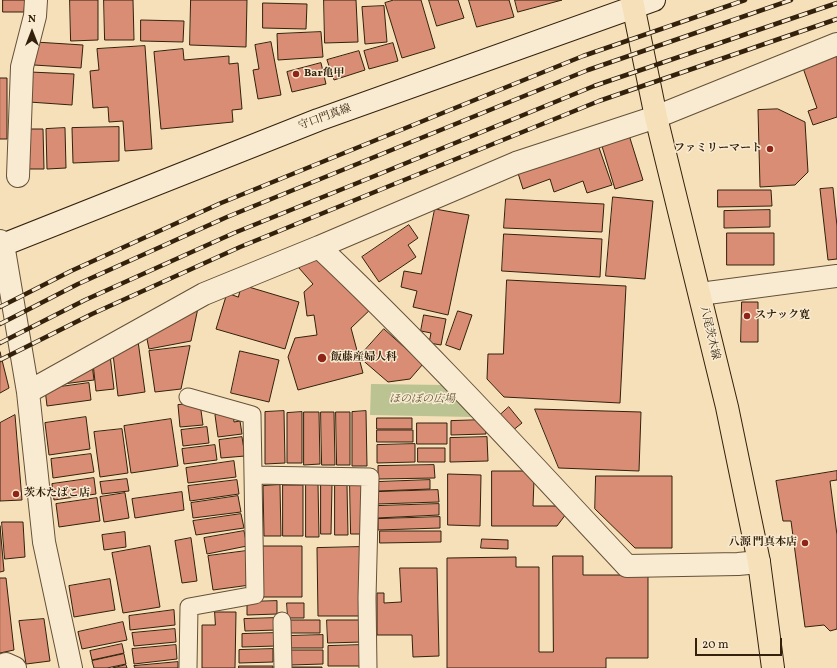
<!DOCTYPE html>
<meta charset="utf-8">
<style>
body{margin:0}
#map{position:relative;width:837px;height:668px;overflow:hidden;background:#f6e0b9;font-family:Vollkorn,serif}
canvas{display:block}
.north{position:absolute;left:12px;top:12px;width:40px;height:40px;-webkit-text-stroke:3px #f9ebd2;paint-order:stroke;rotate:0deg;font-size:11px;font-weight:700;line-height:16px;text-align:center;color:#33210c}
.north::after{content:'';display:block;margin:auto;width:14px;height:18px;background:#33210c;clip-path:polygon(50% 0,100% 100%,50% 72%,0 100%)}
.scale{position:absolute;left:695px;top:638px;width:87px;height:18px;box-sizing:border-box;border:2px solid #33210c;border-top:0;padding-left:5px;font-size:12px;line-height:14px;white-space:nowrap;color:#33210c;-webkit-text-stroke:3px #f9ebd2;paint-order:stroke}
</style>
<div id="map">
<canvas width="837" height="668"></canvas>
<div class="north">N</div>
<div class="scale">20 m</div>
</div>
<script>
const ctx = document.querySelector('canvas').getContext('2d');
ctx.lineJoin = 'round';
function fill(path, color) {
  ctx.fillStyle = color;
  ctx.fill(path, 'evenodd');
}
function strokePath(path, color, width, dash) {
  ctx.strokeStyle = color;
  ctx.lineWidth = width;
  ctx.lineCap = dash ? 'butt' : 'round';
  ctx.setLineDash(dash || []);
  ctx.stroke(path);
}
function drawText(font, color, halo, rows, align = 'center') {
  ctx.font = font + ' Vollkorn,"Noto Serif JP",serif';
  ctx.lineWidth = 3;
  ctx.setLineDash([]);
  ctx.textBaseline = 'middle';
  ctx.strokeStyle = halo;
  ctx.fillStyle = color;
  for (const [text, x, y, turn = 0] of rows) {
    ctx.save();
    ctx.translate(x, y);
    ctx.rotate((+turn || 0) * Math.PI / 180);
    ctx.textAlign = isNaN(turn) ? turn : align;
    if (halo) ctx.strokeText(text, 0, 0);
    ctx.fillText(text, 0, 0);
    ctx.restore();
  }
}
const green = new Path2D(`
 M371,384L445,385L473,417L370,415Z`);
const building = new Path2D(`
 M3,0H25L24,12H3Z
 M70,0H98V40L71,41Z
 M104,0H133L134,40H105Z
 M191,0H247L246,47L190,45Z
 M324,0H356L358,42L325,43Z
 M394,0H421L435,48L402,58L385,3Z
 M429,0H458L464,18L437,26Z
 M469,0H509L514,17L477,27Z
 M515,0H562L518,12Z
 M263,3L307,4L306,29L263,28Z
 M384,6L387,42L365,44L362,7Z
 M141,20L184,21L183,42L141,41Z
 M321,32L323,57L278,60L277,34Z
 M35,42L83,45L81,68L34,65Z
 M271,42L281,95L258,99L253,70L259,69L255,45Z
 M393,43L398,61L369,69L364,51Z
 M145,46L152,149L125,151L123,121L109,122L108,107L93,108L90,71L99,70L97,49Z
 M183,49L184,60L229,56V64L238,63L242,109L232,110L233,122L161,129L154,52Z
 M359,51L365,70L334,80L327,60Z
 M837,53V117L813,125L808,111L817,108L802,65Z
 M321,63L326,84L292,92L287,72Z
 M30,72L74,74L72,105L29,102Z
 M0,78H7V139H0Z
 M778,109L805,122L808,172L795,185L760,187L758,110Z
 M119,127V161L73,163L72,128Z
 M65,128L66,168L47,169L46,129Z
 M26,129H43L44,169H26Z
 M629,135L643,180L615,189L601,143Z
 M597,142L612,185L587,193L583,181L554,192L550,179L523,189L517,170Z
 M833,188L837,226V259L828,260L820,189Z
 M718,190H771L772,206L718,207Z
 M613,197L653,201L645,279L606,276Z
 M506,199L604,204L602,232L504,228Z
 M435,209L469,215L448,315L413,307L417,291L401,287L404,271L421,274Z
 M770,210V227L724,228V211Z
 M409,225L418,238L408,245L416,257L379,282L362,257Z
 M727,233H774V265H727Z
 M504,234L602,239L600,277L502,271Z
 M320,249L374,306L351,328L363,373L298,390L288,357L295,338L317,335L314,315L307,316L304,292L313,284L299,268Z
 M507,280L626,286L620,403L504,397L487,379L488,354H503Z
 M242,285L299,302L285,349L216,329L227,293L238,297Z
 M742,302H758V342H741Z
 M198,308L191,341L149,349L146,334Z
 M458,311L472,315L460,350L446,345Z
 M424,315L446,319L441,345L429,343L431,333L421,331Z
 M384,329L423,364L410,379L388,382L359,357Z
 M138,341L145,392L118,396L113,354Z
 M190,346L181,389L155,392L149,351Z
 M240,351L279,360L269,402L231,393Z
 M0,352L9,388L0,393Z
 M110,355L114,389L96,391L93,363Z
 M92,364L94,380L63,384Z
 M89,383L91,400L47,406L45,389Z
 M200,403L203,425L180,427L178,405Z
 M509,407L522,423L512,431L499,416Z
 M535,409L641,412L639,471L559,468Z
 M284,411L285,463L265,464V412Z
 M366,411L367,466H352V412Z
 M233,412L234,422L240,421L242,434L218,437L215,415Z
 M302,412V463H287V413Z
 M304,412H319L320,464L304,465Z
 M321,412H334L335,465H322Z
 M336,412H350V465H337Z
 M15,415L22,500L0,501V423Z
 M86,417L90,449L49,455L45,423Z
 M377,418H412V429H377Z
 M171,419L178,466L131,473L124,426Z
 M485,420L486,434L451,435V421Z
 M417,423H447V444H417Z
 M207,427L209,443L183,446L181,430Z
 M122,429L128,473L100,477L94,432Z
 M377,430H413V442H377Z
 M242,437L245,456L221,458L219,440Z
 M487,437L488,461L450,462V438Z
 M415,444V462L377,463V445Z
 M215,445L217,460L184,464L182,449Z
 M418,448H445V462H418Z
 M91,454L94,472L53,478L51,459Z
 M234,461L236,477L188,483L186,468Z
 M434,465L435,478L378,479V466Z
 M492,471H524L534,480L533,506H557L566,514L557,526H492Z
 M837,471V480L830,481L837,535V629L830,631L824,625L805,627L791,521H783L776,481Z
 M448,474L481,475L480,526L448,525Z
 M596,476H672V548H635L595,509Z
 M94,478L96,494L54,500L52,484Z
 M127,479L129,491L102,494L100,482Z
 M237,480L239,494L190,501L188,486Z
 M430,480V489L378,491L377,482Z
 M306,484H318L319,537H306Z
 M321,484H332L331,534H321Z
 M350,484H364L365,534H351Z
 M280,485L281,536H264L263,486Z
 M283,485H303V536H283Z
 M335,485H347L348,535H335Z
 M438,490L439,502L377,504V492Z
 M182,492L184,510L135,518L132,499Z
 M125,493L129,518L104,522L100,497Z
 M238,496L241,512L193,518L191,503Z
 M97,498L100,521L59,527L56,504Z
 M439,504V515L377,518V506Z
 M241,514L244,528L196,535L193,521Z
 M440,517V528L378,530V519Z
 M2,522H23L25,557L5,559Z
 M0,526L4,571L0,572Z
 M244,531L247,546L207,554L204,538Z
 M380,531H441V542L380,543Z
 M125,532L126,547L104,550L102,535Z
 M191,538L197,581L182,583L175,541Z
 M482,539L508,540V549L481,548Z
 M150,546L160,607L123,613L112,553Z
 M262,546H302V597H262Z
 M360,547L362,616H318L317,548Z
 M246,551L250,585L213,590L208,556Z
 M553,556H583V575H648V658H606V668H447V558L516,557V567H539V652H553Z
 M400,568H437L439,656L413,657L412,635H377V593H384V603L401,602Z
 M0,578H6L14,650L0,653Z
 M110,579L115,610L74,617L69,586Z
 M277,601V614L247,615V602Z
 M287,603H304V618H288Z
 M174,610L175,625L130,630L129,616Z
 M215,612H236L235,668H202V625H215Z
 M276,618L277,630L245,631L244,619Z
 M44,619L50,661L26,664L19,621Z
 M290,620H320V633H290Z
 M327,620H362V642L328,643Z
 M123,622L127,640L82,649L78,632Z
 M175,629L176,642L134,646L132,633Z
 M276,633V646L242,647V634Z
 M323,635V648H289L288,636Z
 M122,644L124,653L92,660L90,651Z
 M176,645L177,659L134,664L132,649Z
 M362,645V666H328V646Z
 M273,649V662L239,663V650Z
 M291,650H323V664L291,665Z
 M124,654L126,664L107,668H94L92,661Z
 M178,662V668H135L134,666Z
 M126,665L127,668H113Z
 M239,666H273V668H239Z
 M292,667H322V668H292Z`);
const service = new Path2D(`
 M188,397L252,415L255,595L189,607L188,668
 M253,475L370,477L367,598L368,668
 M282,621L283,668`);
const minor = new Path2D(`
 M18,176L22,67L35,16L36,0
 M0,241L3,244L28,392L44,542L71,668
 M319,247L516,163L656,117L837,44
 M700,294L837,276
 M28,392L204,294L319,247C426,348 526,458 627,566L738,564L759,562
 M0,666L6,664L15,668`);
const secondary = new Path2D(`
 M0,246L318,120L654,0`);
const primary = new Path2D(`
 M632,0L656,117L727,407L759,562L773,668`);
const rail = new Path2D(`
 M0,307L71,271L221,203L583,56L745,0
 M0,324L78,284L227,217L588,70L791,0
 M0,343L85,300L234,233L377,175L594,86L837,3
 M0,360L92,314L240,247L382,189L599,101L837,19`);
const markers = [
 [296,74,4,"#8f2418"],
 [770,149,4,"#8f2418"],
 [747,316,4,"#8f2418"],
 [322,358,5,"#8f2418"],
 [16,494,4,"#8f2418"],
 [805,543,4,"#8f2418"]
];
const poiNames = [
 ["Bar亀甲",304,74],
 ["ファミリーマート",762,149,"right"],
 ["スナック寛",755,316],
 ["飯藤産婦人科",331,358],
 ["茨木たばこ店",24,494],
 ["八源 門真本店",797,543,"right"]
];
const streetNames = [
 ["守口門真線",325,118,-20],
 ["八尾茨木線",709,333,77]
];
const parkNames = [
 ["ほのぼの広場",422,400]
];
fill(green, '#bac391');
fill(building, '#d88d74');
strokePath(building, '#33210c', 1);
strokePath(service, '#645137', 19);
strokePath(minor, '#645137', 24);
strokePath(secondary, '#33210c', 24);
strokePath(primary, '#33210c', 24);
strokePath(service, '#f9ebd2', 17);
strokePath(minor, '#f9ebd2', 22);
strokePath(secondary, '#f9ebd2', 22);
strokePath(primary, '#f6e0b9', 22);
strokePath(rail, '#33210c', 4.5);
strokePath(rail, '#f9ebd2', 3, [9]);
for (const [x, y, r, color] of markers) {
  const dot = new Path2D();
  dot.arc(x, y, r, 0, 2 * Math.PI);
  ctx.fillStyle = color;
  ctx.fill(dot);
  strokePath(dot, '#f9ebd2', 1.5);
}
drawText('bold 11px', '#33210c', '#f9ebd2', poiNames, 'left');
drawText('11px', '#33210c', '#f9ebd2', streetNames);
drawText('italic 11px', '#5c5234', '#f9ebd2', parkNames);
</script>
